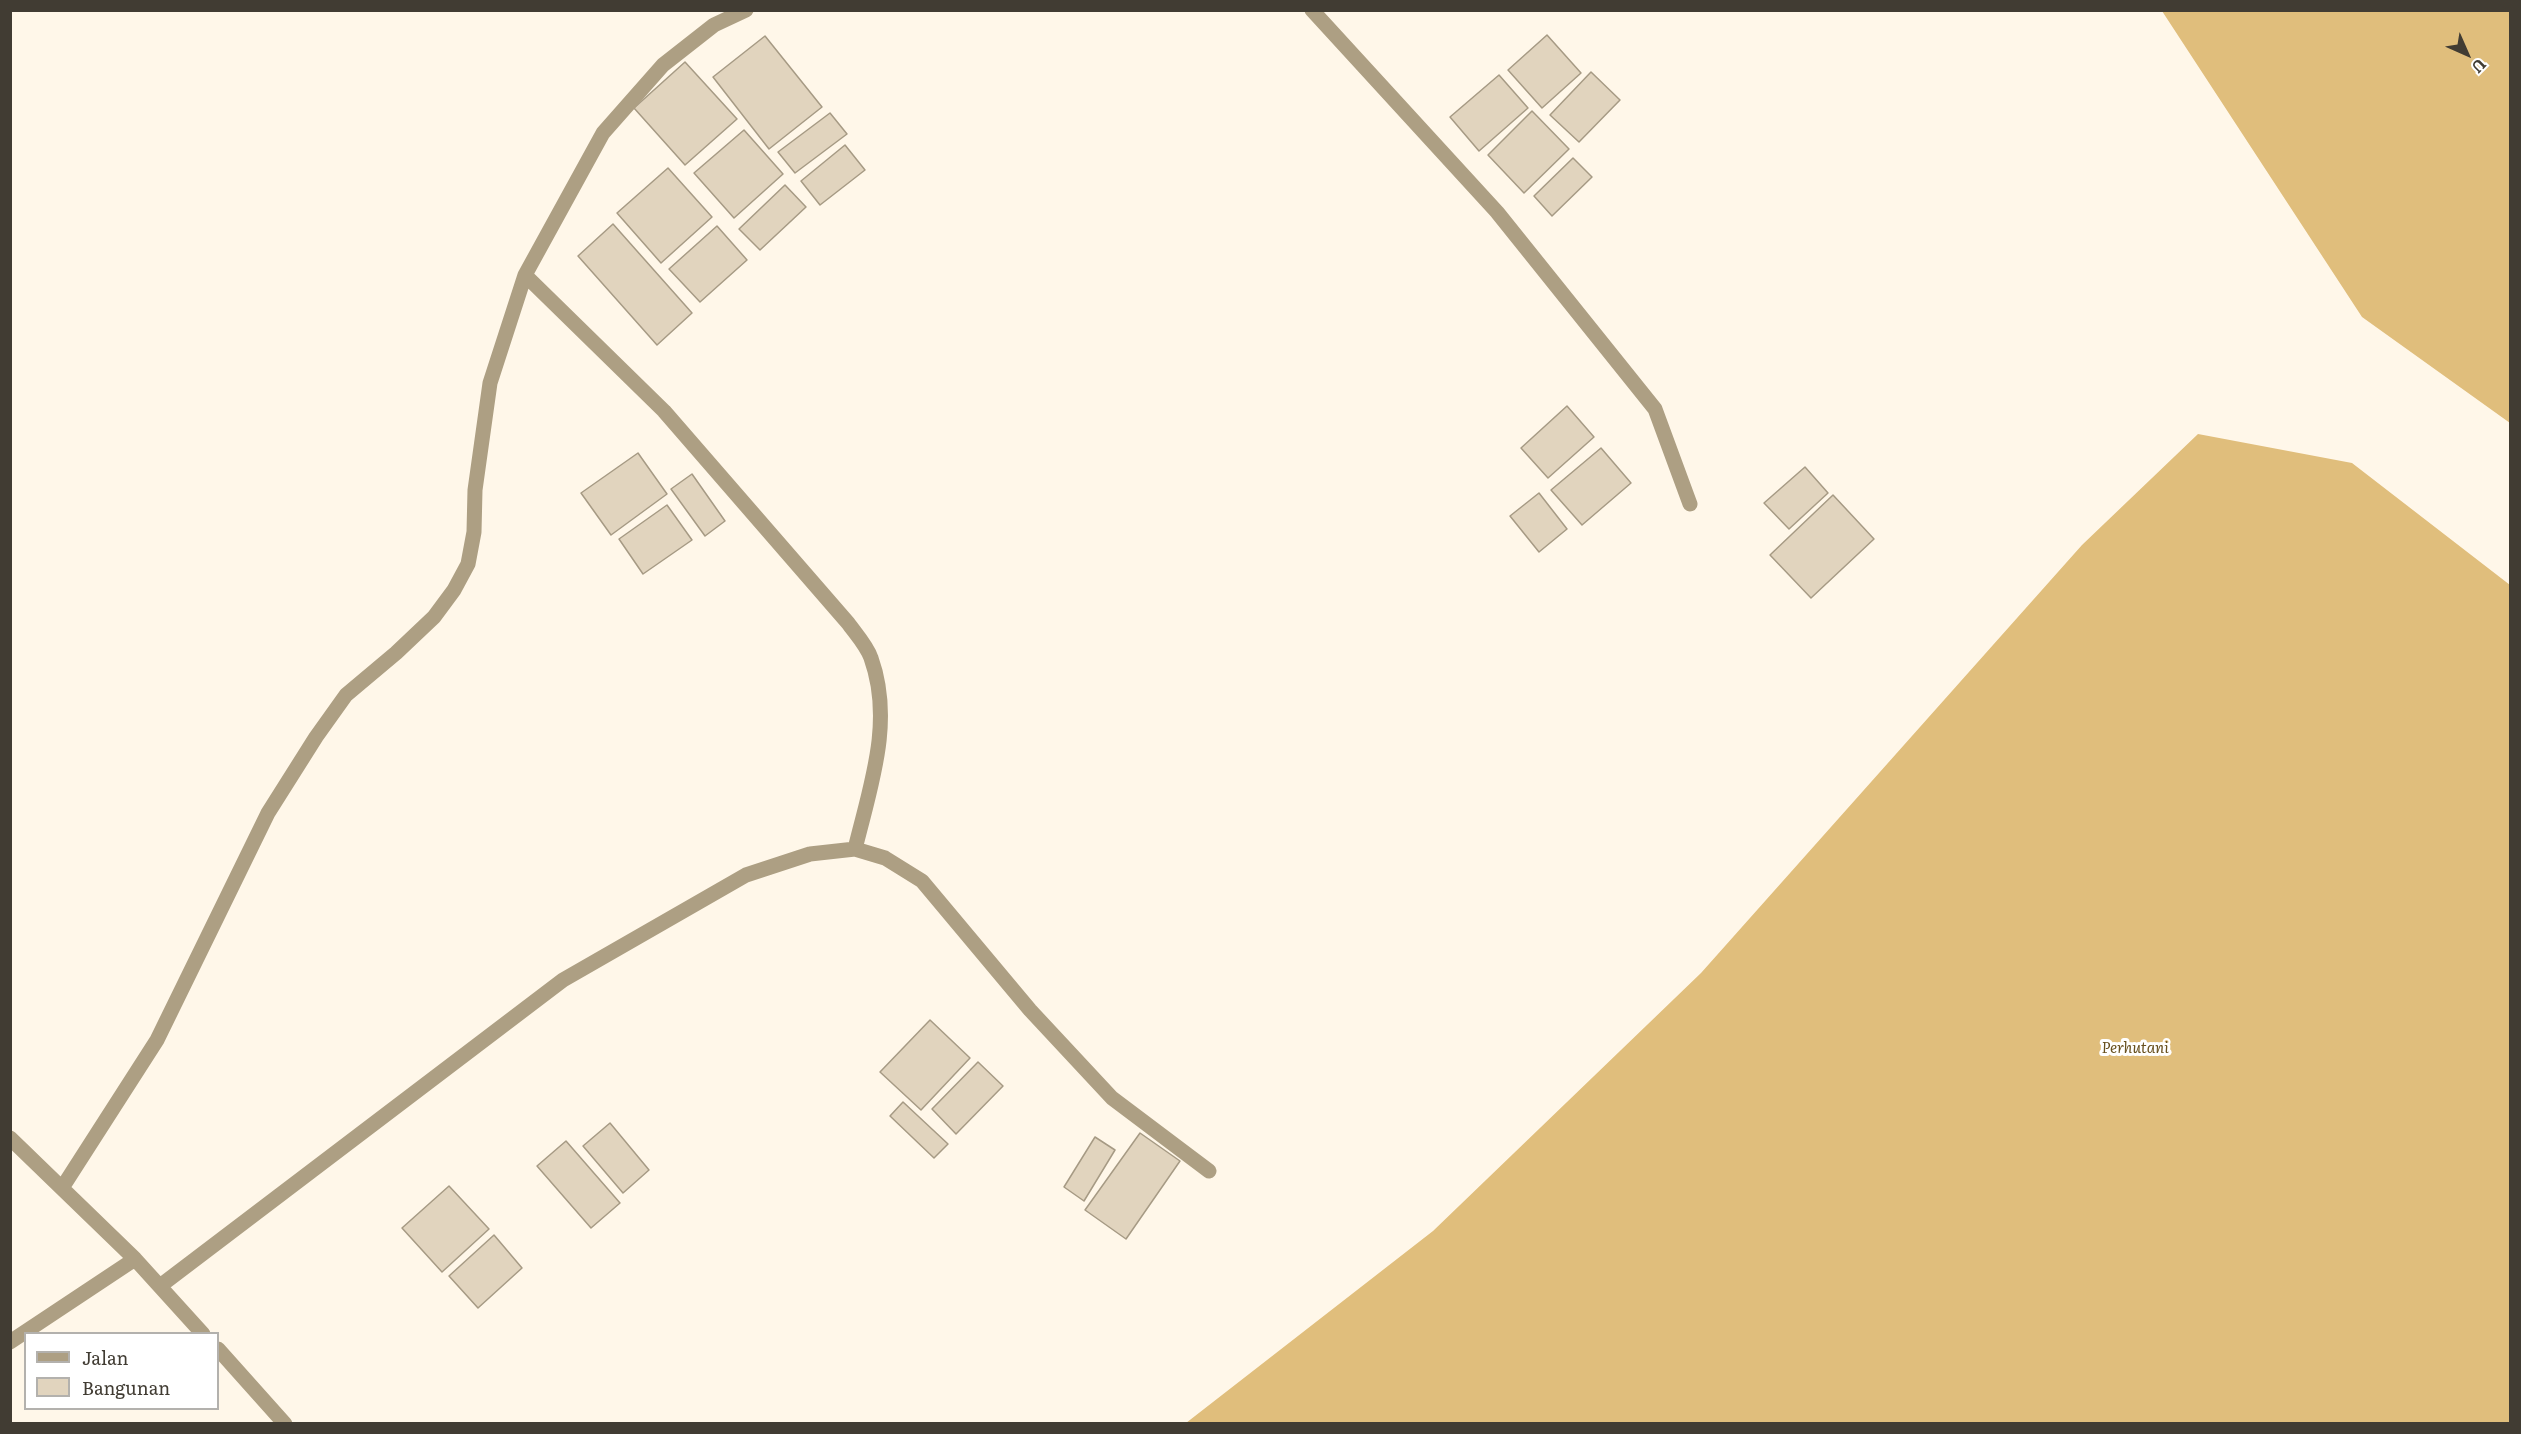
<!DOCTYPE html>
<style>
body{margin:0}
#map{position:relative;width:2521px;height:1434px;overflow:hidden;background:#fff7e9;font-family:Literata,serif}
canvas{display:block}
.frame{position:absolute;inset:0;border:12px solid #413c33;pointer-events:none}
.legend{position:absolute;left:24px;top:1332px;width:195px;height:78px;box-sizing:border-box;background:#fff;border:2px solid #b3b1ad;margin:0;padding:8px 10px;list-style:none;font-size:18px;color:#413c33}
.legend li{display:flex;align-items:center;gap:12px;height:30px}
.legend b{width:30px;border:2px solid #b3b1ad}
.north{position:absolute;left:2437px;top:24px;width:60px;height:60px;-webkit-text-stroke:4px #fff;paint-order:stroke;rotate:135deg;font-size:16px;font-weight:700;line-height:24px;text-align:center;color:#413c33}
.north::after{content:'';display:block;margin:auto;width:21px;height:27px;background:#413c33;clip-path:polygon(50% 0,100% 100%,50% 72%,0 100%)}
</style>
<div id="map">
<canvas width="2521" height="1434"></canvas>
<div class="frame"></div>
<ul class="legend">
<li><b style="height:8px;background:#ad9f83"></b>Jalan</li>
<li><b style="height:16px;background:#e1d4be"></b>Bangunan</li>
</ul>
<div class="north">U</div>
</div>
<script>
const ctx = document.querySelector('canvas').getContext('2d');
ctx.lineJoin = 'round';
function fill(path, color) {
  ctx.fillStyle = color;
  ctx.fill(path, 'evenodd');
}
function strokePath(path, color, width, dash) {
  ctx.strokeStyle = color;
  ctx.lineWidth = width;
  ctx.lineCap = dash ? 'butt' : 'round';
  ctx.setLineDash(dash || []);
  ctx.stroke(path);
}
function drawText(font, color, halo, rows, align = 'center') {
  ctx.font = font + ' Literata,serif';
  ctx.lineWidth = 6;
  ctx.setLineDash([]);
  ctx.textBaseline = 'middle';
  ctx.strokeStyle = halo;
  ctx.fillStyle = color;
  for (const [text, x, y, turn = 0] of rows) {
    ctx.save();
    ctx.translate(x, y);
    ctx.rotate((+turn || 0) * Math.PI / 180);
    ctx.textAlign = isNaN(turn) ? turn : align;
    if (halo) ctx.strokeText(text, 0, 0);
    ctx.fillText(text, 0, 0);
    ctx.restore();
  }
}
const forest = new Path2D(`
 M2162,11H2510V423L2362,317Z
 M2198,434L2352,463L2510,585V1423H1186L1433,1231L1701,973L2082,545Z`);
const building = new Path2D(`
 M1547,35L1581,73L1542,108L1508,70Z
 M765,36L822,107L769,149L713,77Z
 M685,62L737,119L685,165L634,108Z
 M1591,72L1620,100L1579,142L1550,115Z
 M1499,75L1528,108L1479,151L1450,117Z
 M1532,111L1569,149L1524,193L1488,155Z
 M830,113L847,134L795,173L778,152Z
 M744,130L783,174L734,218L694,173Z
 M845,145L865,170L820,205L801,181Z
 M1573,158L1592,177L1552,216L1534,196Z
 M668,168L712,217L661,263L617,213Z
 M785,185L806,207L760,250L739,229Z
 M613,224L692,313L657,345L578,256Z
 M717,226L747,260L700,302L669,269Z
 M1567,406L1594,437L1548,478L1521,448Z
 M1601,448L1631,483L1582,525L1551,490Z
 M638,453L667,494L611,535L581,493Z
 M1805,467L1828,493L1789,529L1764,503Z
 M692,474L725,521L705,536L671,489Z
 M1539,493L1567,529L1539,552L1510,516Z
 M1833,495L1874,539L1811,598L1770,555Z
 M667,505L692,540L643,574L619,539Z
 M930,1020L970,1058L921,1110L880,1072Z
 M978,1062L1003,1086L956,1134L932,1109Z
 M903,1102L948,1144L934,1158L890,1116Z
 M610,1123L649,1170L623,1193L583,1146Z
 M1140,1133L1180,1161L1126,1239L1085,1210Z
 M1095,1137L1115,1150L1084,1201L1064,1187Z
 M566,1141L620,1203L591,1228L537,1166Z
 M449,1186L489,1229L442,1272L402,1228Z
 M494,1235L522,1268L478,1308L449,1276Z`);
const minor = new Path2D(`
 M1312,10L1497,212L1655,409L1690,504
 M525,275L664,411L848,623C856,634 867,646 871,658C894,722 870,787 855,849
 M10,1138L135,1259L203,1334
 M62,1188L157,1040L268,813L316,737L346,695L396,653L434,617L454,590L468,564L474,532L475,490L490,383L525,275L603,133L663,65L714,25L746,10
 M160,1286L563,980L746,875L810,854L855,849L885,858L922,881L1030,1010L1112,1098L1209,1171
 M10,1342L135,1259
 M218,1349L285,1424`);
const parkNames = [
 ["Perhutani",2135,1049]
];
fill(forest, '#e0be7c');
fill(building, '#e1d4be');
strokePath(building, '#a69a84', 1.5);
strokePath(minor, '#ad9f83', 15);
drawText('italic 15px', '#674f1d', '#fff', parkNames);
</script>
